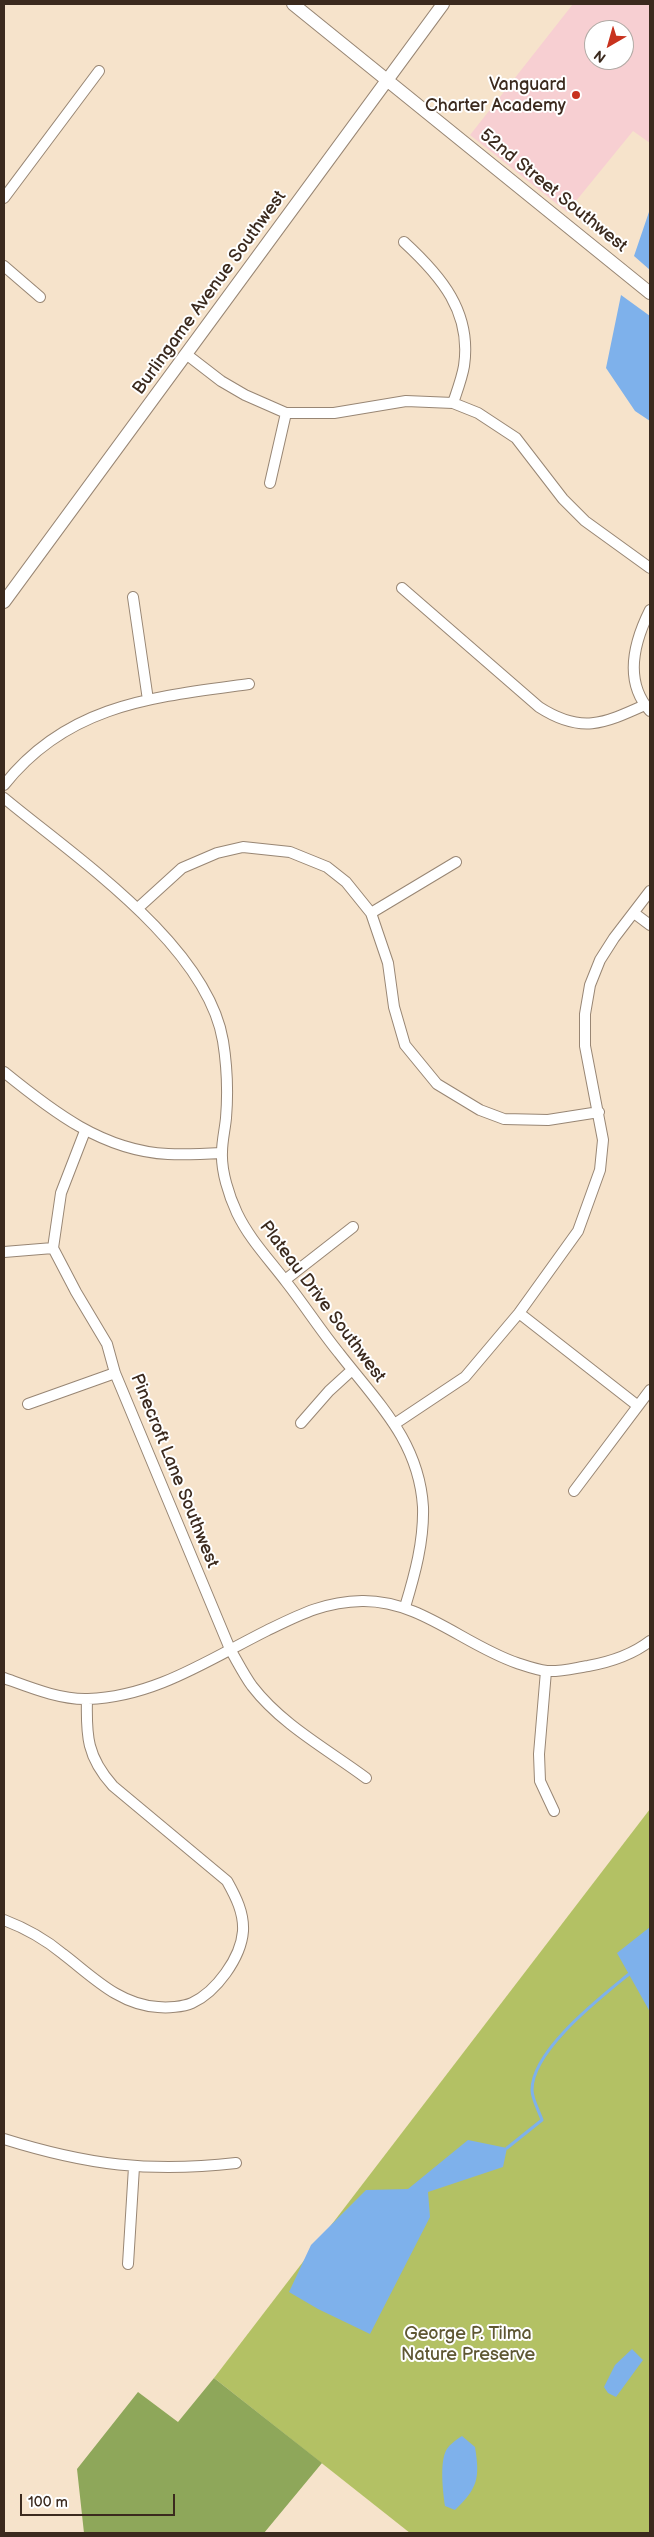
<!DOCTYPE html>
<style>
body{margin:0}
#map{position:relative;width:654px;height:2537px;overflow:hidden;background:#f6e3cb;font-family:"Balsamiq Sans",sans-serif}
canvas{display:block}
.frame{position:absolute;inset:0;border:5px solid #3b2a1e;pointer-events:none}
.north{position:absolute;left:584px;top:20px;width:50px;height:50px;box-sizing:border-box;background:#fff;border:1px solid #b1aaa5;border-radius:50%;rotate:218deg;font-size:14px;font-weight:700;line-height:20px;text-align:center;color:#3b2a1e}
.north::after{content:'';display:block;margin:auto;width:18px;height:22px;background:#c8321e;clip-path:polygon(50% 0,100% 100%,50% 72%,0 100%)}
.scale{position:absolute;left:20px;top:2494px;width:155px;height:22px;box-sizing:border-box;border:2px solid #3b2a1e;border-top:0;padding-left:6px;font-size:15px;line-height:18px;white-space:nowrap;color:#3b2a1e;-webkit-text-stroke:4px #fff;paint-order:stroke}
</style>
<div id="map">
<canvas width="654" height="2537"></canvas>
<div class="frame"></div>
<div class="north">N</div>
<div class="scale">100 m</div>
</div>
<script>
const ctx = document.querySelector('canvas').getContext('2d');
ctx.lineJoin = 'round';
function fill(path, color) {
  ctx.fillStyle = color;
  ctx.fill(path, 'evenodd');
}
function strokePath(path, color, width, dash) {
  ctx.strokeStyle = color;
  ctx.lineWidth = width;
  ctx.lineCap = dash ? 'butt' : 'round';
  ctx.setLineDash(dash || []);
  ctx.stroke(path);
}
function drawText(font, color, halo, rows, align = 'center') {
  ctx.font = font + ' "Balsamiq Sans",sans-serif';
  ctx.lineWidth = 4;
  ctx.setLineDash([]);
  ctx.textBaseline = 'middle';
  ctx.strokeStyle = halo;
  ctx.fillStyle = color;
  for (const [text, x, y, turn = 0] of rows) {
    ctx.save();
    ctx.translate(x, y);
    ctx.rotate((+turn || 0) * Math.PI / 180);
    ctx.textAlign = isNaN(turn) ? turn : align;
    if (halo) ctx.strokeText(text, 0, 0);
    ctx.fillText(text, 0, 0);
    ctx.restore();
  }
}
const built = new Path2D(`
 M573,4H650V143L633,131L567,212L470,135ZM594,30H624V60H594Z`);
const green = new Path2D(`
 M650,1809V2533H410L214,2378Z`);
const forest = new Path2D(`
 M214,2378L322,2463L264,2533H84L77,2469L138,2392L178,2422Z`);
const water = new Path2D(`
 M650,209V270L634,256Z
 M621,295L650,316V421L635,411L606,368Z
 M650,1927V2012L617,1953Z
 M468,2140L507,2148L503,2167L428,2192L430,2217L370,2334L318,2309L289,2292L311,2245L366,2190L408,2189Z
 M632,2349L643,2360L616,2397L608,2393L604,2387L615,2365Z
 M462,2436L475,2447C480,2478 478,2488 455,2510L445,2506C443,2493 440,2466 445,2453C447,2446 456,2440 462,2436Z`);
const stream = new Path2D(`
 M507,2148L542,2120C539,2111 532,2099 532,2090C532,2050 600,1998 629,1974`);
const minor = new Path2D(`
 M4,198L99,71
 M404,242C441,276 472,312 464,366C462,378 457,391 453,403
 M4,266L40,297
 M186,354L221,381L245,395L286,413H334L406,401L453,403L478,413L516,438L563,499L585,521L650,568
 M270,483L286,413
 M402,588L539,707C581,734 603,724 645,705
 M133,597L148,700
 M650,610C634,642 623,681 650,711
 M4,785C68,704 154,697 249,684
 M4,798C75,857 207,945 223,1041C227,1066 228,1094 226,1118C225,1129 222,1141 222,1152C221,1171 229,1196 237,1213C250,1240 269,1259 287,1283C305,1306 321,1331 339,1353C377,1402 419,1441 423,1507C424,1541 415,1574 405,1607
 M138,908L182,868L217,853L243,847L290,852L327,867L346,882L371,913L388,963L394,1007L405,1045L437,1084L480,1110L504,1119L548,1120L599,1112
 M371,913L456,862
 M634,913L650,925
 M4,1072C52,1111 103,1151 168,1154C186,1155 204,1154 222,1153
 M85,1131L61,1193L53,1248L76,1292L107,1344L115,1373L230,1649C237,1661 244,1675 252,1686C282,1725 327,1749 366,1778
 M4,1252L53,1248
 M285,1280L353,1227
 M519,1313L638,1406
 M28,1404L115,1373
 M301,1423L329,1391L352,1370
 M396,1423L465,1377L519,1313L578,1231L600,1170L603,1140L585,1046V1014L590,985L600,960L614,938L650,891
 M574,1491L650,1390
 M546,1671L539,1754L540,1781L554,1811
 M4,1678C29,1687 60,1700 88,1699C154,1697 208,1660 266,1631C299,1615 323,1602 362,1601C420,1600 464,1645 517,1663C526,1666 537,1670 547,1671C560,1672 575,1668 588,1666C610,1662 632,1655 650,1641
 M4,1920C25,1928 45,1939 63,1954C92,1976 119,2005 158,2007C167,2008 183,2007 192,2003C216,1992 241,1958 243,1931C244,1913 236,1897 227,1881L113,1786C87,1757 86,1736 87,1699
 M4,2139C87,2165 150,2173 236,2163
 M128,2264L134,2167`);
const tertiary = new Path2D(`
 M293,4L650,293
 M4,602L443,4`);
const markers = [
 [576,95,5,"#c8321e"]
];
const poiNames = [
 ["Vanguard",566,85],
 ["Charter Academy",566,106]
];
const streetNames = [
 ["52nd Street Southwest",553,191,39],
 ["Burlingame Avenue Southwest",210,293,-54],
 ["Plateau Drive Southwest",322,1302,53],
 ["Pinecroft Lane Southwest",174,1471,68]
];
const parkNames = [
 ["George P. Tilma",468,2334],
 ["Nature Preserve",468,2355]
];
fill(built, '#f7cfd2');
fill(green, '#b3c164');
fill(forest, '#8ea75a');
fill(water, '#7eb1eb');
strokePath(stream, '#7eb1eb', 3);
strokePath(minor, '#988674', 12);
strokePath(tertiary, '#988674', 14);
strokePath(minor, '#fff', 10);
strokePath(tertiary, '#fff', 12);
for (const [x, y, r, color] of markers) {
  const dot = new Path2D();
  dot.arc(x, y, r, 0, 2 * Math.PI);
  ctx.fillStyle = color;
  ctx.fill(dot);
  strokePath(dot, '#fff', 2);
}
drawText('18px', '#3b2a1e', '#fff', poiNames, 'right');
drawText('18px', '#3b2a1e', '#fff', streetNames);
drawText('18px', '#5f5733', '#fff', parkNames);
</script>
